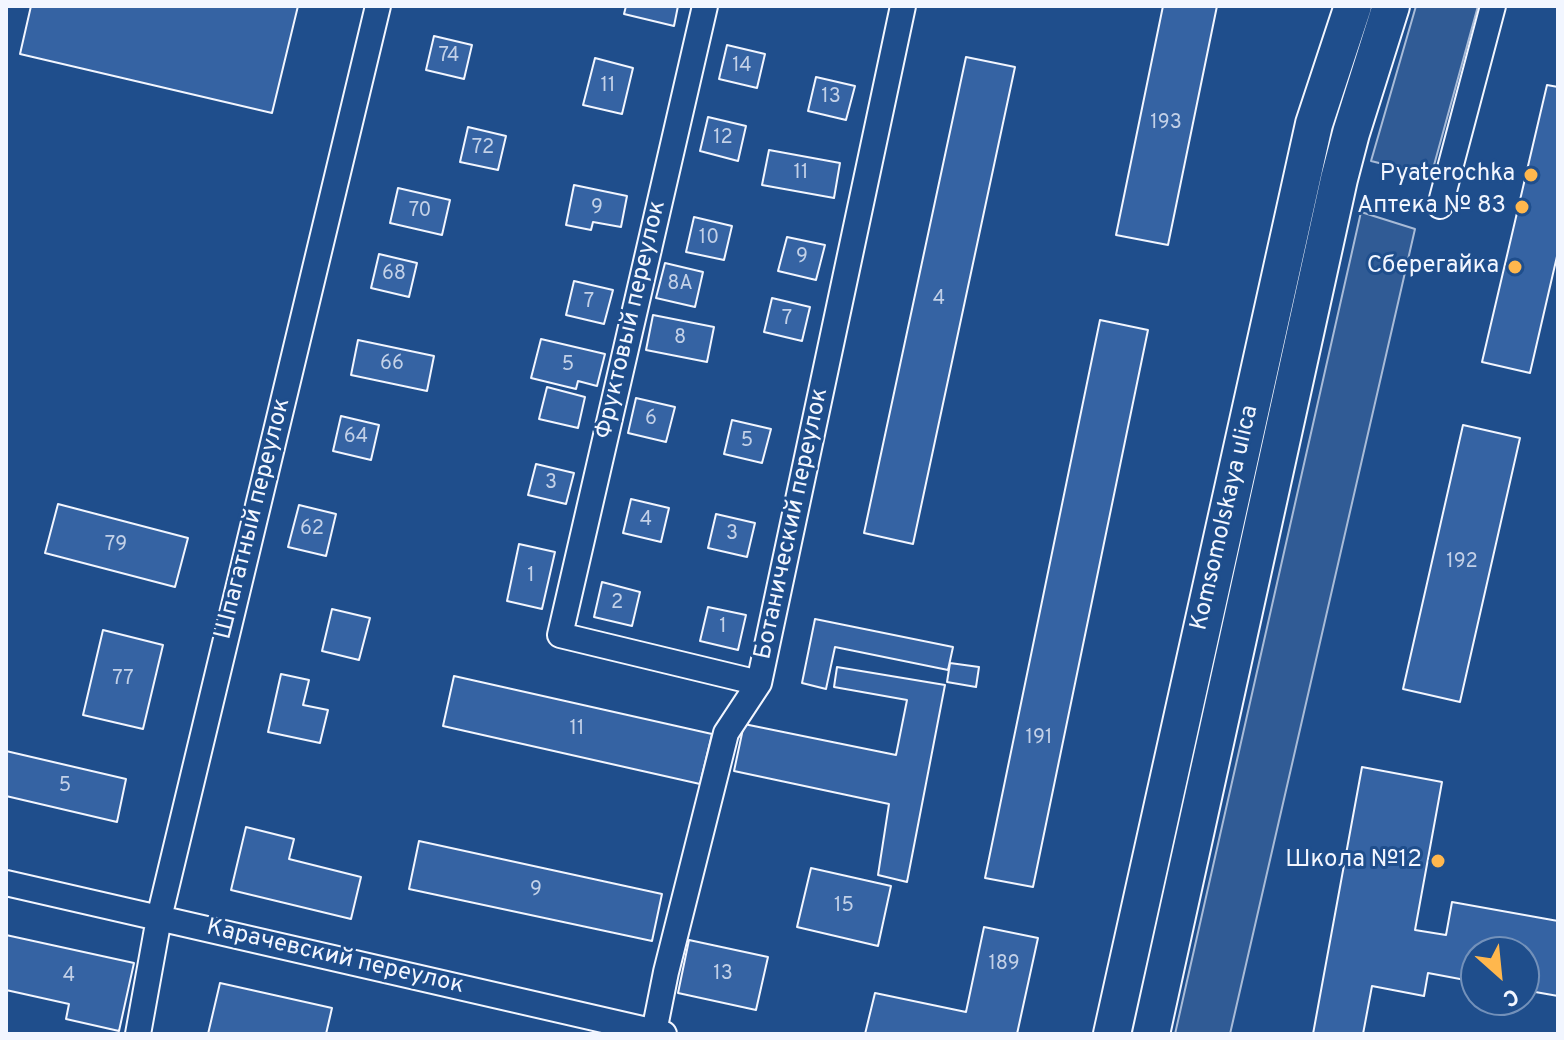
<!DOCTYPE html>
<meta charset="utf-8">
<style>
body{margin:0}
#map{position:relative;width:1564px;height:1040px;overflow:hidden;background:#1f4e8c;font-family:Overpass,sans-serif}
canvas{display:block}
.frame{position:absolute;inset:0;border:8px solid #f2f6ff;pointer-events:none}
.north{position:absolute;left:1460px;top:936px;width:80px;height:80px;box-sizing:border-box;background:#1f4e8c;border:2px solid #7391ba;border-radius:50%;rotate:153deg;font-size:22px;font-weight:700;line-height:32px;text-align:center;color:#f2f6ff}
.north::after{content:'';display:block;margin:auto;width:28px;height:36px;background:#ffb74d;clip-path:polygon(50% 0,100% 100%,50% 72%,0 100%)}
</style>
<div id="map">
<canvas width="1564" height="1040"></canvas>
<div class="frame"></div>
<div class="north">С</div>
</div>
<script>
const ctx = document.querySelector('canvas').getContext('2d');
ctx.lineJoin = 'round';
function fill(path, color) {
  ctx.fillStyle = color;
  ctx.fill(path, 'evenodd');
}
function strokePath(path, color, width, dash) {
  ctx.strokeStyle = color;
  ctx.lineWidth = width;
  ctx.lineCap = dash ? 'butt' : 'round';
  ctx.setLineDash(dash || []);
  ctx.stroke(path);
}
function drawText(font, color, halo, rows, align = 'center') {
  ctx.font = font + ' Overpass,sans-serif';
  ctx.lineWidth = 6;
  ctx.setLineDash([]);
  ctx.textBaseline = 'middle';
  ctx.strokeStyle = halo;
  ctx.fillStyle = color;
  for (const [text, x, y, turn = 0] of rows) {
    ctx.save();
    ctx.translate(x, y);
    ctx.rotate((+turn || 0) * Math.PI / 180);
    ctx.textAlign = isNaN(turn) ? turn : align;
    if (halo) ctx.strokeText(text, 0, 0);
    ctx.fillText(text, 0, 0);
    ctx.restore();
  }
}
const built = new Path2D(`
 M1416,6H1478L1431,176L1371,161Z
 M1361,212L1415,229L1230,1034H1175Z`);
const building = new Path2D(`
 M31,6H298L272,113L20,54Z
 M626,6H678L674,26L624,14Z
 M1163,6H1217L1168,245L1116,235Z
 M434,36L472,45L464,79L426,70Z
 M727,45L765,54L757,88L719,79Z
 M966,57L1015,67L913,544L864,533Z
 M595,58L633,68L622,114L583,105Z
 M816,77L855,86L846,120L808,111Z
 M1547,85L1558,87V252L1530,373L1482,362Z
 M708,117L746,126L738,161L700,151Z
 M468,127L506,136L498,170L460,162Z
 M769,150L840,163L834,198L762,185Z
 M574,185L627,196L621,227L593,222L591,230L566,225Z
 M398,188L450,200L442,235L390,223Z
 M694,217L732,226L724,260L686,252Z
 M787,237L825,245L816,280L778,271Z
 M379,254L417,263L409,297L371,288Z
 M665,263L703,272L695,307L656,298Z
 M574,281L613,290L604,324L566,315Z
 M772,298L810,307L802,341L764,332Z
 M653,315L714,327L707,362L646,350Z
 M1100,320L1148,330L1033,887L985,878Z
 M541,339L605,354L597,386L578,381L576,389L531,378Z
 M358,340L434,356L427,391L351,375Z
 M547,387L585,397L578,428L539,419Z
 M636,398L675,407L666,442L628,433Z
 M341,416L379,425L371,460L333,451Z
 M732,420L771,429L762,463L724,454Z
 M1463,425L1520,438L1460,702L1403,689Z
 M536,464L574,473L566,504L528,495Z
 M631,499L669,508L661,542L623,533Z
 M58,504L188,538L175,587L45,553Z
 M299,505L336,514L326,556L288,547Z
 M716,514L755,523L747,557L708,548Z
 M519,544L555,552L542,609L507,601Z
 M602,582L640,592L632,626L594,617Z
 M708,607L746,615L738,650L700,641Z
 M332,609L370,618L359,660L322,651Z
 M815,619L953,647L948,670L835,647L826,689L802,683Z
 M103,630L163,645L143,729L83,715Z
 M950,663L979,667L976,687L947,682Z
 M837,667L945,685L907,882L878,875L889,804L734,771L744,724L896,755L907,700L834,687Z
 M281,674L309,680L303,705L328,710L320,743L268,732Z
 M454,676L712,734L700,784L443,726Z
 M6,751L126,779L117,822L6,796Z
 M1362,767L1442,782L1415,930L1446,935L1452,902L1558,921V996L1524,990V952H1476V982L1428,973L1424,996L1372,986L1363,1034H1313Z
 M246,827L294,839L289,859L361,877L351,919L231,890Z
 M419,841L662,894L652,941L409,889Z
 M811,868L891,886L878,946L797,927Z
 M984,927L1038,938L1017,1034H865L875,993L966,1012Z
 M6,935L134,963L119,1031L66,1019L69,1004L6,990Z
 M689,940L768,957L756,1010L678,993Z
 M220,983L332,1008L326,1034H208Z`);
const minor = new Path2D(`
 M705,6L560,635L759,683
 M1440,206L1493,6
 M6,883L664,1034
 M654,1032L666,972L726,733L759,683L903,6
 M138,1034L159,918L378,6`);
const primary = new Path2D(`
 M1112,1034L1314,124L1353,6
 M1151,1034L1339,179L1351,133L1391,6`);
const markers = [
 [1531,175,8,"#ffb74d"],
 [1522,207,8,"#ffb74d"],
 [1515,267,8,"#ffb74d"],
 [1438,861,8,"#ffb74d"]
];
const numberNames = [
 ["74",449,57],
 ["14",742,67],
 ["11",608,87],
 ["13",831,98],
 ["193",1166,124],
 ["12",723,139],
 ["72",483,149],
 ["11",801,174],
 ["9",597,209],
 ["70",420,212],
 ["10",709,239],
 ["9",802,258],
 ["68",394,275],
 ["8А",680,285],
 ["4",939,300],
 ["7",589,303],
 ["7",787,320],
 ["8",680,339],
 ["66",392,365],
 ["5",568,366],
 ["6",651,420],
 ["64",356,438],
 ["5",747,442],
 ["3",551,484],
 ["4",646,521],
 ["62",312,530],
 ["3",732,535],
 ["79",116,546],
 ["192",1462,563],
 ["1",531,577],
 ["2",617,604],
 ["1",723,628],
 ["77",123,680],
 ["11",577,730],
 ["191",1039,739],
 ["5",65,787],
 ["9",536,891],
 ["15",844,907],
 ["189",1004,965],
 ["13",723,975],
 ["4",69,977]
];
const poiNames = [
 ["Pyaterochka",1515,175],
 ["Аптека № 83",1506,207],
 ["Сберегайка",1499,267],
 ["Школа №12",1422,861]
];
const streetNames = [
 ["Фруктовый переулок",632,320,-77],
 ["Komsomolskaya ulica",1226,518,-77],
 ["Шпагатный переулок",254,519,-76],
 ["Ботанический переулок",793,524,-78],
 ["Карачевский переулок",335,958,13]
];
fill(built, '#305b95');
strokePath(built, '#a8bbd7', 2);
fill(building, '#3563a3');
strokePath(building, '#f2f6ff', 2);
strokePath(minor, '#f2f6ff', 28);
strokePath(primary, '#f2f6ff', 40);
strokePath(minor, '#1f4e8c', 24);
strokePath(primary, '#1f4e8c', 36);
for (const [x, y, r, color] of markers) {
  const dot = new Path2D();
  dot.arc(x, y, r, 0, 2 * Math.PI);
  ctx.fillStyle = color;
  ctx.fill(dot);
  strokePath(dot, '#1f4e8c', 3);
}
drawText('20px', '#c3d1e8', null, numberNames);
drawText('24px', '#f2f6ff', '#1f4e8c', poiNames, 'right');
drawText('24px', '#f2f6ff', '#1f4e8c', streetNames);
</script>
